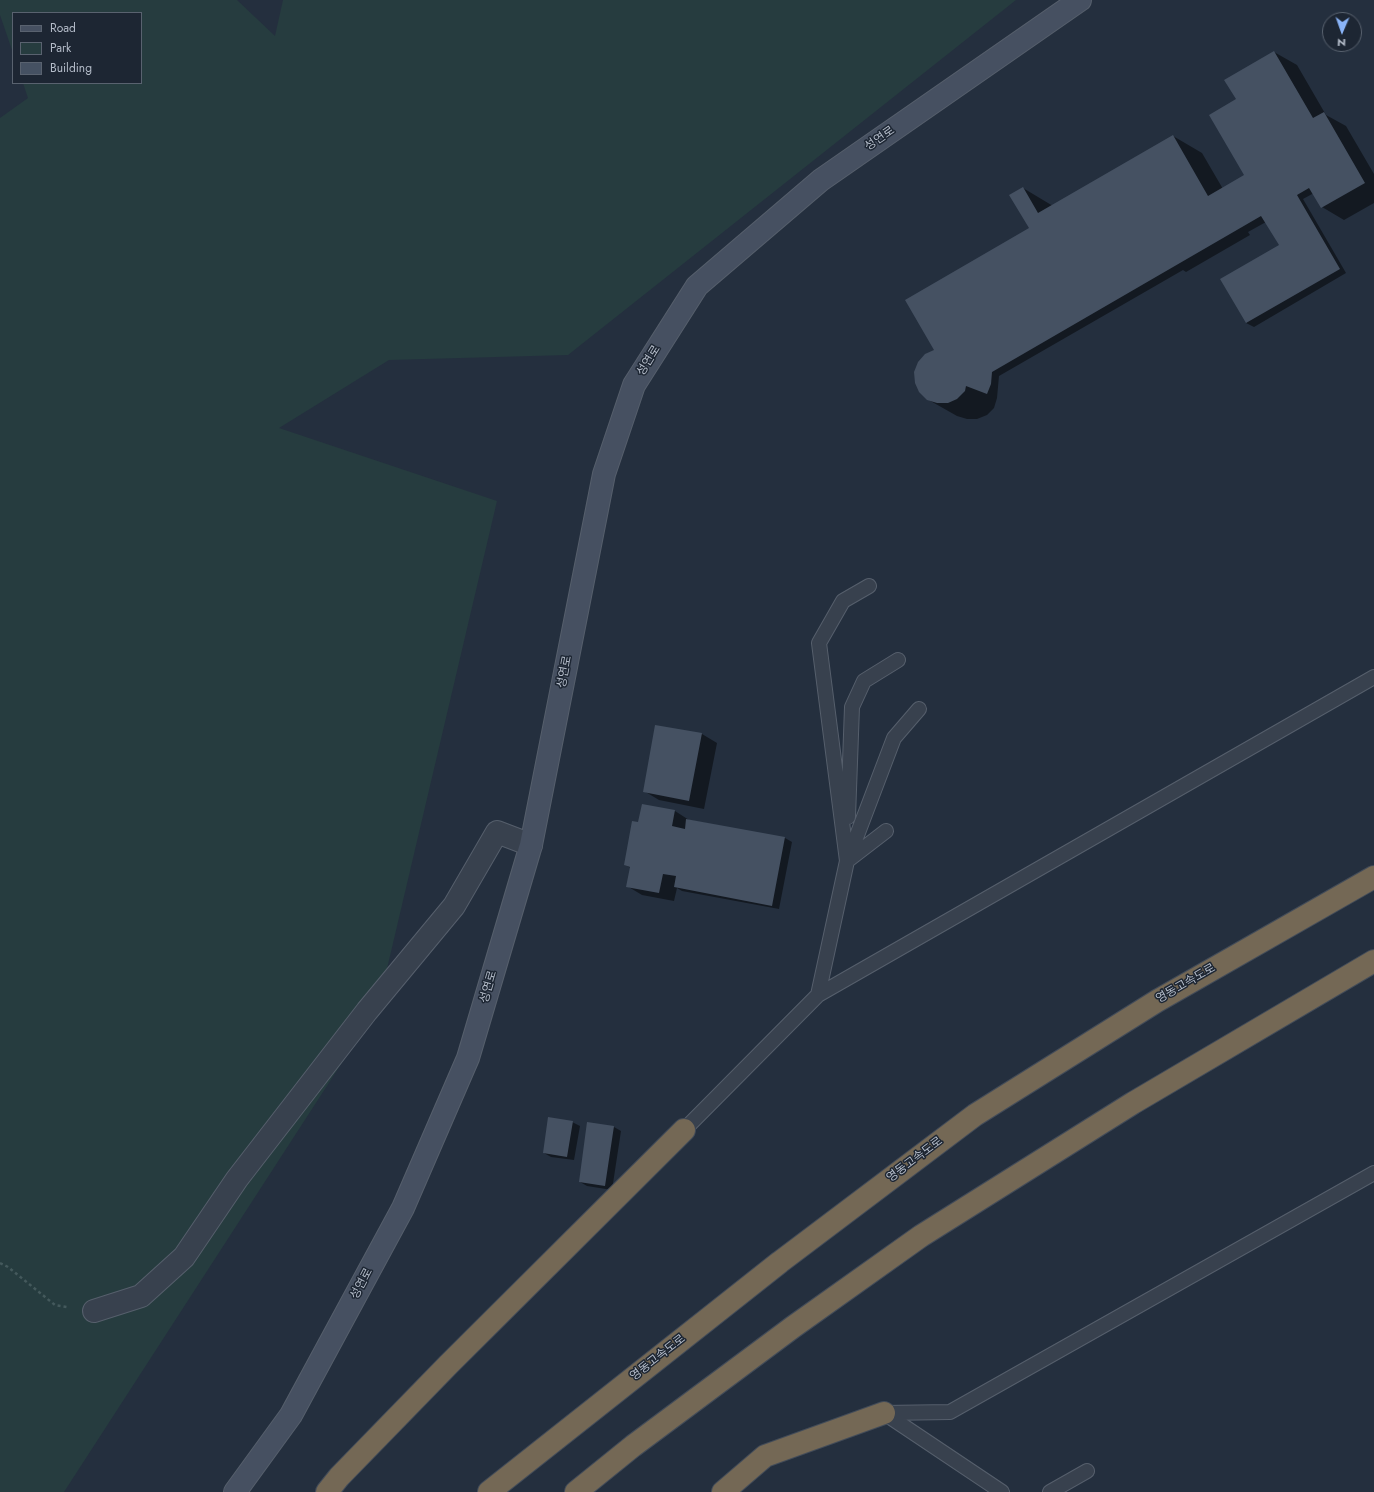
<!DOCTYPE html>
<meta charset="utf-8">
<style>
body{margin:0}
#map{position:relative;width:1374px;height:1492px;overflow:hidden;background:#242f3e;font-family:Jost,sans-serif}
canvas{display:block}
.legend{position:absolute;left:12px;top:12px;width:130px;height:72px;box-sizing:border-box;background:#1d2633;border:1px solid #59626f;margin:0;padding:5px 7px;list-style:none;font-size:12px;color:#b4bcc9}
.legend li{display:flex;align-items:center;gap:8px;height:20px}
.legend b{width:20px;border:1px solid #59626f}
.north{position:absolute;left:1322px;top:12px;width:40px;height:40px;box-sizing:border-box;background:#1d2633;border:1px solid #59626f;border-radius:50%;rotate:182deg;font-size:11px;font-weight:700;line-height:16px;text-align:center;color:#b4bcc9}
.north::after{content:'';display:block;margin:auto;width:14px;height:18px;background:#8ab4f8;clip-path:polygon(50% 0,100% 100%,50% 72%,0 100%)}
</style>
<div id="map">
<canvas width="1374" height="1492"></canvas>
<ul class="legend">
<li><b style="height:5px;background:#465061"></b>Road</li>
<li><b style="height:11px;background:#263c3f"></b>Park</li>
<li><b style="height:11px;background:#455162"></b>Building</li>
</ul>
<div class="north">N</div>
</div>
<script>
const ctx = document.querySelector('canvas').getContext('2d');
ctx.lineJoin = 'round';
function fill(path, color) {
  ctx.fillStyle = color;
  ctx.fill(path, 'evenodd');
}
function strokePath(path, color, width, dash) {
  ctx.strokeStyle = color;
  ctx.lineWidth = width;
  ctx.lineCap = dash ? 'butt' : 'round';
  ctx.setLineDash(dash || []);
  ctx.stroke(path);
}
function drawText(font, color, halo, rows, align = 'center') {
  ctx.font = font + ' Jost,"Noto Sans KR",sans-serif';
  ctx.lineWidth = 3;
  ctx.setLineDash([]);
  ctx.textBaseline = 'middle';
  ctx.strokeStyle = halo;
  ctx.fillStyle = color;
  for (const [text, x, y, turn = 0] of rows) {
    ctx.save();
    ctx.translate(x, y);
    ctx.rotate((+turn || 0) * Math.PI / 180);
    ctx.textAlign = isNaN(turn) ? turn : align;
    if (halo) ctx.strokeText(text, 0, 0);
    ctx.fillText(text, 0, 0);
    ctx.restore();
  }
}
const green = new Path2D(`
 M0,0H237L275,36L283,0H1016L568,355L389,360L279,428L497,501L378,1007L64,1492H0V118L28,98L23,83H141V13H13V53L0,15Z`);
const shadow = new Path2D(`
 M1274,52L1297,65L1326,115L1346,126L1374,174V203L1344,220L1322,207L1314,193L1303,199L1346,273L1254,327L1246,323L1280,246L1266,222L1248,232L1250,235L1186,272L1183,270L999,376L997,398L994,408L987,415L977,419H967L957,416L927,399L935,350L1030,229L1023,188L1053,206L1173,136L1202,153L1223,189L1245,176L1237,100Z
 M702,734L717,743L704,809L659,800L644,791Z
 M675,811L689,820L785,838L792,842L779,909L682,891L677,888L674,901L642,895L627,886L631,868L625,865L639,824Z
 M572,1122L580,1126L574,1160L551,1157L544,1153Z
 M614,1127L621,1131L612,1190L587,1186L580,1182Z`);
const building = new Path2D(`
 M1274,51L1313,118L1324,112L1365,183L1321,208L1309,188L1297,195L1340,269L1246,323L1220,279L1279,245L1261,216L992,372L991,384L987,394L966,386L965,391L957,399L948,403H937L927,400L919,392L915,383L914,372L918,362L925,354L934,350L905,300L1029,228L1009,195L1023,187L1038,213L1173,135L1208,196L1244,175L1209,115L1236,99L1224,80Z
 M655,725L702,733L689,801L643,792Z
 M642,804L675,810L672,826L685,829L686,819L785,837L772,906L674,887L676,876L663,874L659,893L626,887L630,867L624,865L632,821L638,822Z
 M548,1117L573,1121L567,1157L543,1153Z
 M587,1122L614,1126L605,1186L579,1182Z`);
const path = new Path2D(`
 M0,1263L8,1267L55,1305L67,1307`);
const lane = new Path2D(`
 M848,817L852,707L864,681L898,660
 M848,859L894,738L919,709
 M847,861L819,643L843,601L869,586
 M818,995L847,861L886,831
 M684,1130L818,995L1374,677
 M884,1413L950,1412L1374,1173
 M884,1413L1002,1492
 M1050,1492L1087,1471`);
const street = new Path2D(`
 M94,1311L141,1296L184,1257L237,1179L367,1011L454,906L497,832L531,845`);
const secondary = new Path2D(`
 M235,1492L291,1415L403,1208L468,1058L531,845L604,474L634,385L697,286L821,180L1080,0`);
const highway = new Path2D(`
 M327,1492L339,1477L448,1365L684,1130
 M489,1492L780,1262L975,1115L1157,1001L1374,877
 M576,1492L633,1446L793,1327L921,1236L1133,1103L1374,961
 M723,1492L765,1456L884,1413`);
const streetNames = [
 ["성연로",880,139,-35],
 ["성연로",649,361,-58],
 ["성연로",565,672,-79],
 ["영동고속도로",1186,984,-30],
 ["성연로",489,987,-74],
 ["영동고속도로",915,1160,-37],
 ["성연로",362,1284,-62],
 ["영동고속도로",658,1358,-38]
];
fill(green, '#263c3f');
fill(shadow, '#0007');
fill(building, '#455162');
strokePath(lane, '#565f6c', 16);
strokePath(street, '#565f6c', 24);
strokePath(secondary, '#565f6c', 24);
strokePath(highway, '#434c59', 24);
strokePath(path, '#44595c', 2.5, [3, 3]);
strokePath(lane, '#38414e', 14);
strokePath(street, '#38414e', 22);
strokePath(secondary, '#465061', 22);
strokePath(highway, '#746855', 22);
drawText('12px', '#b4bcc9', '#1d2633', streetNames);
</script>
